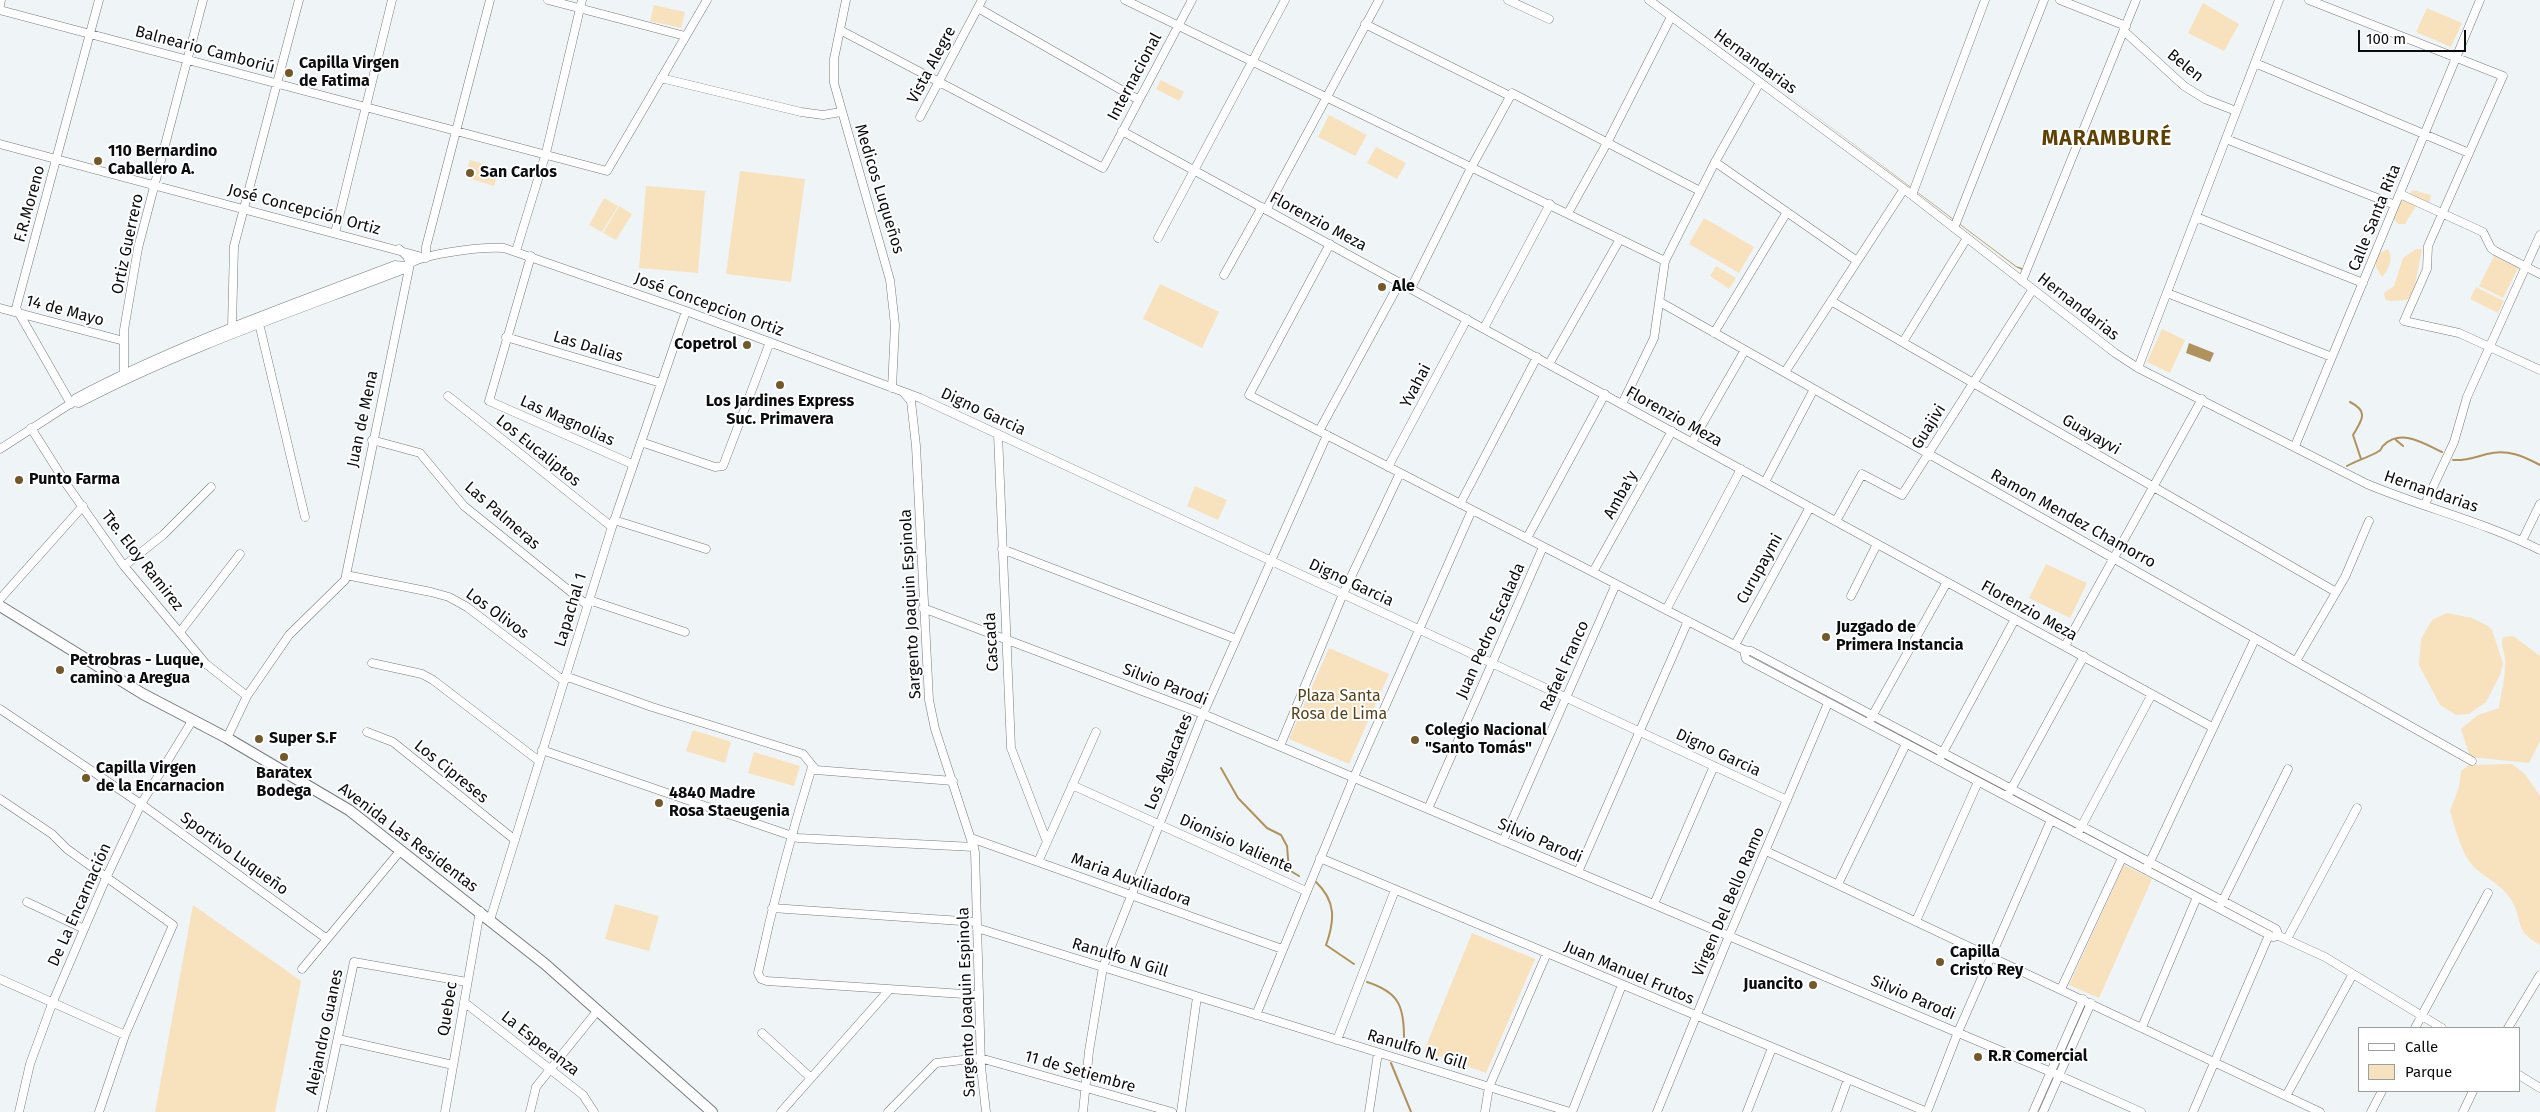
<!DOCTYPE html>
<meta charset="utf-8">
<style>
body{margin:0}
#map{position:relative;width:2540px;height:1112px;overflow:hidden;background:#eff4f7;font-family:"Fira Sans",sans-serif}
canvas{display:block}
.legend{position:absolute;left:2358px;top:1027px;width:162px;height:65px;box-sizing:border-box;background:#fff;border:1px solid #9d9e9e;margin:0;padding:6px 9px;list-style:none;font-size:15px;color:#0a0c0d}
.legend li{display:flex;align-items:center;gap:10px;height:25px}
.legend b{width:25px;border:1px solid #9d9e9e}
.scale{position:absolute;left:2358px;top:30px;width:108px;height:22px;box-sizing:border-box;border:2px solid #0a0c0d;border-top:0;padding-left:6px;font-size:15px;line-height:18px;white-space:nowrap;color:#0a0c0d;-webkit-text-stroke:4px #fff;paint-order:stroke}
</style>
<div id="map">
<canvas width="2540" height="1112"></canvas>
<ul class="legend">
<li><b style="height:6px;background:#fff"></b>Calle</li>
<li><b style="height:14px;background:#f8e2bd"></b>Parque</li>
</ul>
<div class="scale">100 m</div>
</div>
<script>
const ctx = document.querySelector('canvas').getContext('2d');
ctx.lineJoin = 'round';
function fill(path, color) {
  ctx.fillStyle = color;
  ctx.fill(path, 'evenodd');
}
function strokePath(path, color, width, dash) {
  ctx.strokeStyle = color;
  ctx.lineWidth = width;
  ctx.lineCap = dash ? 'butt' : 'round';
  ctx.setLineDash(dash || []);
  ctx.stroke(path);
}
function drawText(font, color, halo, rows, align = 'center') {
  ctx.font = font + ' "Fira Sans",sans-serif';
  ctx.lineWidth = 4;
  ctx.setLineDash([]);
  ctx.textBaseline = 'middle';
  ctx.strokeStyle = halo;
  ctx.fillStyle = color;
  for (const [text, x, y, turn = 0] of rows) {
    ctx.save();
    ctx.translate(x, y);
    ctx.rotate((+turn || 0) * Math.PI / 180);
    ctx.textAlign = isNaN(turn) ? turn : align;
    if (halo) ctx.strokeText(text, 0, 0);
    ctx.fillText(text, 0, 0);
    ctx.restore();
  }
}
const green = new Path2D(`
 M2203,3L2239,24L2224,51L2188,33Z
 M654,5L685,12L681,28L650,21Z
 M2427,8L2462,23L2451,47L2416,32Z
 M1161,80L1184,92L1179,101L1156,89Z
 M1329,115L1367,135L1355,156L1318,137Z
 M1376,147L1406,163L1397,179L1367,163Z
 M470,160L499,169L494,186L465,177Z
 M740,171L805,179L791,282L726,274Z
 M646,186L705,191L698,273L639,268Z
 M2413,190L2431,195L2429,204L2416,206L2405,224H2398L2393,218L2395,208Z
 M604,198L618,206L602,232L589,225Z
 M619,206L632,214L616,240L603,233Z
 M1704,218L1754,247L1739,273L1689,244Z
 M2388,249C2394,260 2389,268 2382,277L2376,267V255Z
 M2416,249H2422L2414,290L2407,300L2390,301L2385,299L2384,293L2394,286L2403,258Z
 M2494,256L2518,268L2503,298L2479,286Z
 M1716,266L1736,278L1729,289L1710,276Z
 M1160,284L1219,312L1202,348L1143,319Z
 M2476,287L2504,301L2498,313L2470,299Z
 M2162,329L2185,340L2170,373L2147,362Z
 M1195,486L1227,500L1218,520L1187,506Z
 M2046,564L2087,583L2070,618L2029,598Z
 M2447,613L2472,618L2488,626L2492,630L2503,663L2500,675L2486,702L2469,714L2456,715L2440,705L2419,665L2421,639L2432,620Z
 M2513,636L2540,656V741L2529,763L2470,757L2461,729L2478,715L2499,708C2501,692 2506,677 2505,660C2505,652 2500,644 2503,637Z
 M1329,648L1389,674L1349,764L1289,739Z
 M693,730L731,742L725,763L686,751Z
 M754,752L800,766L794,786L748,773Z
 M2512,764L2525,774L2540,796V945C2513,929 2524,923 2512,901C2501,883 2485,879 2472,865C2462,854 2454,825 2450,811L2459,787L2461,771L2469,765Z
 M2124,865L2152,879L2099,998L2069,985Z
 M615,904L659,916L649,951L605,939Z
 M193,905L301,981L275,1112H155Z
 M1472,933L1535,959L1486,1073L1424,1051Z`);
const water = new Path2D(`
 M1767,79L2016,266L2022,268V270L2016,267Z
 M2189,343L2214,353L2210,362L2186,353Z`);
const stream = new Path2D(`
 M2350,402C2370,412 2361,421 2353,435L2361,459
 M2396,440L2403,446
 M2453,460C2466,461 2475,457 2487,454C2508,449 2523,456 2540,465
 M2347,466C2357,460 2370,457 2379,451C2383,449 2380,448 2384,445C2401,428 2425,444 2442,452
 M1221,768L1238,798L1267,828L1281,835L1287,846L1289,870L1299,876
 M1316,882C1336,901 1335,920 1326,945L1354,964
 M1367,982C1398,992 1404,1005 1404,1037
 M1391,1063L1411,1112`);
const minor = new Path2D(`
 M548,0L685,36
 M846,0L834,59V83L890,280L895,325L892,388
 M1125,0L1665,261
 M1508,0L1549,19
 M1649,0L1904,189L2115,353L2138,368L2367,484C2424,508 2484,522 2540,550
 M2060,0L2126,26
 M2309,0L2503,76L2428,246L2427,269L2404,321L2459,333L2540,370
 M0,5L1,0
 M978,8L1139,100
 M0,10L607,171L707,0
 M1365,24L1510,96
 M840,30L1103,168L1192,0
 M2124,31L2184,86L2205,99L2236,111
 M2255,63L2469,153
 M661,78L801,112L823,115L841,112
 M920,117L982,0
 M1122,131L2212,727
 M2226,139L2395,205
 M0,144L426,258
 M1715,162L1857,261
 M2400,194L2483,232L2491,248L2495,251L2540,274
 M1912,195L1985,0
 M1266,210L1379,0
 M1568,213L1607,143L1671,17
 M2196,217L2363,283
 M1954,228L2044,0
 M335,233L392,0
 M1158,238L1285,0
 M1330,244L1249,395L1744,650L1751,651L2276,929L2279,936
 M516,251L546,153L582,0
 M531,256L489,401L632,464
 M426,258V247L490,0
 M1224,275L1262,207
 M2022,281L2136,0
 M1411,288L1472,166L1512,93L1700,191
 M2167,293L2332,357
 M1831,301L2336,592
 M1660,302L2472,761
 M0,308L124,341
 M258,319L305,517
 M232,327L234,246L299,0
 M1484,328L1550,204
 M1714,333L1787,212
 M506,337L661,383
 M1903,342L1967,238
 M1549,364L1620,239
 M2138,368L2279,0
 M1785,372L1904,189
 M124,376V330L138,248L203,0
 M904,393L911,401L916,446L929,700L935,729L975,852L981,1067L986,1112
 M448,396L612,527
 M73,402L79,403C182,349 293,312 402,270C413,253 484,247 504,248L686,311L920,398L1787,800
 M71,404L16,308L99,0
 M1622,404L1654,338L1665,261L1715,162L1760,82
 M31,428L67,485L124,566L206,664L247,696
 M1319,431L1400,282
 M998,434L1011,748L1047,842
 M372,440L420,453L464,506L587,605
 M641,442L715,467L723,466L770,342
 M1692,442L1745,350
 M2295,446L2480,0
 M0,449L73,402L76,398C178,344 288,306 395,265L405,266
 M1388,467L1467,319
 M1765,482L1814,389
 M1460,504L1537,357
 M2425,504L2454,442L2467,397L2540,235
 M614,520L706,549
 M1836,521L1862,474L1902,495L2033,289
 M1527,538L1605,394
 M2522,541L2540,504
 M1002,549L1236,639
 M124,566L163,535L211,487
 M1593,572L1672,431
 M346,575L431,592L449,597L467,607L564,681
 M1851,596L1877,544
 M0,599L83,506
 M589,600L685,632
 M923,608L1203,714L2051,1072L2141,1112
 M1666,610L1741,469
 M180,632L240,554
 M1735,645L1810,507
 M2065,646L2202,399
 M1744,650L1746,659L2273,937L2279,936L2325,957L2442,1028
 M2296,661L2345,577L2369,521
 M372,663L422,674L433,680L539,761
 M565,676L652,707L803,754L816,770L953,781
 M0,709L141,804L327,939
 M1870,720L1947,582
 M367,732L393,742L515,840
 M227,738L247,696L289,635L345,580L410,264L407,256L399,249
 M1280,746L1343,594L1400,473
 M542,750L798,838L974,847
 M1941,756L2015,619
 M812,767C791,835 773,903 758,973L761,979L767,981L979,995
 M1072,785L1306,891
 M2009,793L2084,656
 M0,799L52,834L67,849L173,925L125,1035L99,1112
 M1428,809L1543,547
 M2079,831L2152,694
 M971,838L1282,949
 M1503,841L1616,584
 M1766,851L2320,1112
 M1320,858L1927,1112
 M1038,862L1096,732
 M2148,866L2255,639
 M1578,872L1688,621
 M1838,884L1906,744
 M27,902L84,929
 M1654,904L1714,766
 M2221,904L2288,769
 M772,908L976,922
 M490,920L611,530L686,311
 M1916,921L1978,782
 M977,928L1570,1112
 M2287,939L2357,808
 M302,969L401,850
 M0,979L125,1035
 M2061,989L2122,858
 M464,1002L583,1095L594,1112
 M1256,1015L1354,777L1472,510
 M2142,1027L2197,897
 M2415,1028L2488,893
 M2508,1028L2540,975
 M762,1033L811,1078
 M338,1039L453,1065
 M1337,1040L1395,890
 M2519,1075L2540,1088
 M2286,1096L2353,974
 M19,1112L30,1064L52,1004L106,878L141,804L192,721
 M322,1112L354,962L467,982
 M445,1112L480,911
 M530,1112L536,1087L598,1010
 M781,1112L889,990
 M888,1112L936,1063L980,1058L1172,1112
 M1083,1112L1089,1051L1103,967L1203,714L1327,435
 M1181,1112L1197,997
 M1369,1112L1378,1053
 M1485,1112L1489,1087L1547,953
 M1572,1112L1622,985
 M1657,1112L1729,936L1828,703
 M1747,1112L1772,1048
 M1836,1112L1848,1079
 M1927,1112L1958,1032L2051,820
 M2033,1112L2083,999
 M2043,1112L2091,1003
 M2193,1112L2269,935
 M2371,1112L2382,1091
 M2463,1112L2473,1091`);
const major = new Path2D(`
 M0,606L143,694L227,738L349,810L545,964L712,1112`);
const markers = [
 [289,73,5,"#73592a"],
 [98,161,5,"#73592a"],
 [470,173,5,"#73592a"],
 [1382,287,5,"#73592a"],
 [747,345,5,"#73592a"],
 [780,385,5,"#73592a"],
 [19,480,5,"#73592a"],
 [1826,637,5,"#73592a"],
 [60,670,5,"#73592a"],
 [259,739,5,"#73592a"],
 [1415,740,5,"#73592a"],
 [284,757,5,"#73592a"],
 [86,778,5,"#73592a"],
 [659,803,5,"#73592a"],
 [1940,962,5,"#73592a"],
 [1813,985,5,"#73592a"],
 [1978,1057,5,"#73592a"]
];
const streetNames = [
 ["Balneario Camboriú",205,50,15],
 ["Hernandarias",1755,62,36],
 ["Vista Alegre",932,65,-62],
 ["Belen",2185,66,39],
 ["Internacional",1135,77,-62],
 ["Medicos Luqueños",879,189,73],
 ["F.R.Moreno",30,204,-75],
 ["José Concepción Ortiz",304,210,15],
 ["Calle Santa Rita",2375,218,-68],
 ["Florenzio Meza",1318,222,28],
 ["Ortiz Guerrero",128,244,-78],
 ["José Concepcion Ortiz",709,305,20],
 ["Hernandarias",2078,307,38],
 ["14 de Mayo",65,311,15],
 ["Las Dalias",588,347,17],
 ["Yvahai",1416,386,-62],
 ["Digno Garcia",983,412,25],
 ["Florenzio Meza",1674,417,29],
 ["Juan de Mena",363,419,-78],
 ["Las Magnolias",567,421,24],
 ["Guajivi",1929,427,-58],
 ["Guayayvi",2091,435,30],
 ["Los Eucaliptos",538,451,39],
 ["Hernandarias",2431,492,19],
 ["Amba'y",1621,495,-61],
 ["Las Palmeras",502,516,41],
 ["Ramon Mendez Chamorro",2073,519,29],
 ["Tte. Eloy Ramirez",142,561,52],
 ["Curupaymi",1760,569,-61],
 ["Digno Garcia",1351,583,25],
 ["Sargento Joaquin Espinola",911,604,-93],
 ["Lapachal 1",571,610,-73],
 ["Florenzio Meza",2029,611,29],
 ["Los Olivos",497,614,36],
 ["Juan Pedro Escalada",1491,631,-66],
 ["Cascada",992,642,-93],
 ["Rafael Franco",1565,666,-66],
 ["Silvio Parodi",1165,685,21],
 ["Digno Garcia",1718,753,25],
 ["Los Aguacates",1169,762,-68],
 ["Los Cipreses",451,772,39],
 ["Avenida Las Residentas",408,838,37],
 ["Silvio Parodi",1540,841,23],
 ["Dionisio Valiente",1236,844,24],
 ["Sportivo Luqueño",234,854,36],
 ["Maria Auxiliadora",1131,880,20],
 ["Virgen Del Bello Ramo",1729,902,-67],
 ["De La Encarnación",80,905,-66],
 ["Ranulfo N Gill",1120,958,17],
 ["Juan Manuel Frutos",1629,973,23],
 ["Silvio Parodi",1913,998,23],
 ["Sargento Joaquin Espinola",967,1002,-92],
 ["Quebec",448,1009,-81],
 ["Alejandro Guanes",325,1032,-78],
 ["La Esperanza",540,1044,38],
 ["Ranulfo N. Gill",1417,1050,17],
 ["11 de Setiembre",1080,1072,16]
];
const poiNames = [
 ["Capilla Virgen",299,64],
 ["de Fatima",299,82],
 ["110 Bernardino",108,152],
 ["Caballero A.",108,170],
 ["San Carlos",480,173],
 ["Ale",1392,287],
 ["Copetrol",737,345,"right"],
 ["Los Jardines Express",780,402,"center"],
 ["Suc. Primavera",780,420,"center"],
 ["Punto Farma",29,480],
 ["Juzgado de",1836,628],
 ["Primera Instancia",1836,646],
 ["Petrobras - Luque,",70,661],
 ["camino a Aregua",70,679],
 ["Colegio Nacional",1425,731],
 ["\"Santo Tomás\"",1425,749],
 ["Super S.F",269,739],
 ["Capilla Virgen",96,769],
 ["de la Encarnacion",96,787],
 ["Baratex",284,774,"center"],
 ["Bodega",284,792,"center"],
 ["4840 Madre",669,794],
 ["Rosa Staeugenia",669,812],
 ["Capilla",1950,953],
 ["Cristo Rey",1950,971],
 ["Juancito",1803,985,"right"],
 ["R.R Comercial",1988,1057]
];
const parkNames = [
 ["Plaza Santa",1339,697],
 ["Rosa de Lima",1339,715]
];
const districtNames = [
 ["MARAMBURÉ",2107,139]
];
fill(green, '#f8e2bd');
fill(water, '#b0925c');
strokePath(stream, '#b0925c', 2);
strokePath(minor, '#777b7e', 9);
strokePath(major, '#777b7e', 12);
strokePath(minor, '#fff', 8);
strokePath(major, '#fff', 10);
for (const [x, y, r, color] of markers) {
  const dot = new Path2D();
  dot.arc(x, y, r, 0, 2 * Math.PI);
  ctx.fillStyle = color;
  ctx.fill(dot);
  strokePath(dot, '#fff', 2);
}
drawText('16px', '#0a0c0d', '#fff', streetNames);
drawText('bold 16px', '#0a0c0d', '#fff', poiNames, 'left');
drawText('16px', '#584217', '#fff', parkNames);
ctx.letterSpacing = '1px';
drawText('bold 21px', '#5e4205', '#fff', districtNames);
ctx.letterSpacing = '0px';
</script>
